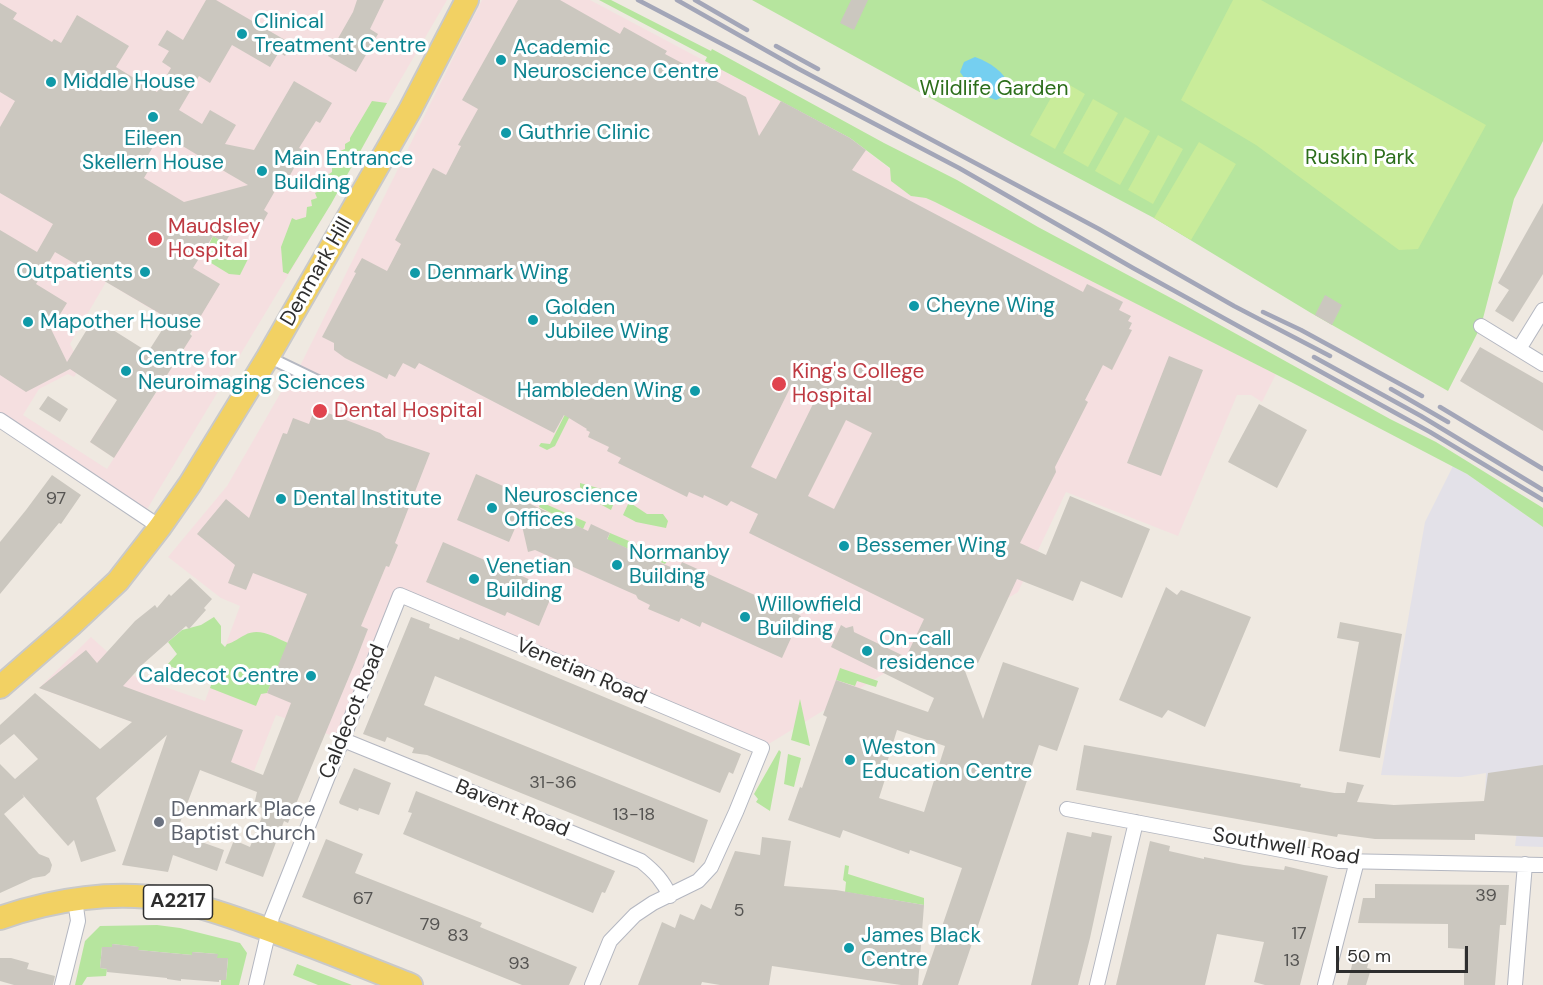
<!DOCTYPE html>
<style>
body{margin:0}
#map{position:relative;width:1543px;height:985px;overflow:hidden;background:#efe9e1;font-family:"DM Sans",sans-serif}
canvas{display:block}
.scale{position:absolute;left:1336px;top:946px;width:132px;height:27px;box-sizing:border-box;border:3px solid #2e2e2e;border-top:0;padding-left:8px;font-size:18px;line-height:21px;white-space:nowrap;color:#2e2e2e;-webkit-text-stroke:4px #fff;paint-order:stroke}
</style>
<div id="map">
<canvas width="1543" height="985"></canvas>
<div class="scale">50 m</div>
</div>
<script>
const ctx = document.querySelector('canvas').getContext('2d');
ctx.lineJoin = 'round';
function fill(path, color) {
  ctx.fillStyle = color;
  ctx.fill(path, 'evenodd');
}
function strokePath(path, color, width, dash) {
  ctx.strokeStyle = color;
  ctx.lineWidth = width;
  ctx.lineCap = dash ? 'butt' : 'round';
  ctx.setLineDash(dash || []);
  ctx.stroke(path);
}
function drawText(font, color, halo, rows, align = 'center') {
  ctx.font = font + ' "DM Sans",sans-serif';
  ctx.lineWidth = 6;
  ctx.setLineDash([]);
  ctx.textBaseline = 'middle';
  ctx.strokeStyle = halo;
  ctx.fillStyle = color;
  for (const [text, x, y, turn = 0] of rows) {
    ctx.save();
    ctx.translate(x, y);
    ctx.rotate((+turn || 0) * Math.PI / 180);
    ctx.textAlign = isNaN(turn) ? turn : align;
    if (halo) ctx.strokeText(text, 0, 0);
    ctx.fillText(text, 0, 0);
    ctx.restore();
  }
}
const industrial = new Path2D(`
 M1453,466L1467,474L1543,527V847L1515,846L1522,794H1485L1486,773L1461,777L1381,775L1425,522Z`);
const medical = new Path2D(`
 M0,0H447L387,103L331,204L143,516L0,420ZM106,282L191,333L192,335L133,429L108,413L90,442L114,458L107,469L23,415L39,389L68,374L74,377L81,366L70,344Z
 M482,0H590L850,138L890,169L911,196L926,198L935,202L1276,374L1262,402L1251,395H1237L1178,536L1066,492L1018,592L762,748L400,595L341,739L276,715L254,771L205,752L204,748L39,688L91,637L134,676L205,701L240,606L221,598L168,557L227,486L284,387L292,381L300,366Z`);
const green = new Path2D(`
 M599,0H611L711,51L712,49L884,143L957,180L1038,227L1184,305L1390,419L1436,442L1543,508V527L1467,474L1291,382L935,202L926,198L911,196L891,181L890,168L850,138L705,61L707,57Z
 M752,0H1543V141L1514,199L1481,326L1448,391L1311,313L1154,218L1016,145Z
 M372,101L387,103L331,204L288,274L283,272L281,247L292,218L296,220L306,217L307,207L312,206L311,200L317,198L315,193L321,190L320,185L326,182L325,177L332,172V166L337,163L335,159L340,157V151L345,149V144L350,141V138Z
 M213,236L249,257L240,275L229,274L203,258Z
 M588,369L587,382L555,446L547,450L539,446L541,443L550,444Z
 M580,483L605,490L613,505L611,510L598,503L580,487Z
 M541,502L586,522L583,529L539,507Z
 M629,502L647,514H663L668,521L666,528L636,522L623,515Z
 M610,533L669,558L665,564L607,540Z
 M214,617L221,626V643L225,647L227,644C235,642 238,638 245,635C259,627 274,637 288,643L267,693L261,694L256,706L210,688L213,679L193,675L167,665L177,654L168,642L182,630L201,625Z
 M840,668L878,681L876,687L857,681L855,686L836,680Z
 M800,699L810,746L791,740Z
 M779,750L781,752L770,811L756,802L758,799L754,794Z
 M788,754L801,758L794,787L784,784Z
 M845,865L849,866L848,874L924,898V905L845,892L846,882L843,880Z
 M157,925L180,928L240,943L247,953L239,985H221V980H226L228,959L217,958V954L193,952L192,955L138,950V947L112,944V947H102L100,968L107,969L106,976L87,977L82,985H75L85,941L100,926Z
 M297,964L352,985H318L293,975Z`);
const pitch = new Path2D(`
 M1233,0H1261L1486,125L1418,249L1399,250L1256,145L1181,100Z
 M1061,80L1085,94L1055,149L1030,135Z
 M1093,99L1118,113L1088,167L1063,153Z
 M1125,117L1150,131L1120,185L1095,171Z
 M1158,135L1183,149L1153,204L1128,190Z
 M1199,142L1236,164L1191,240L1154,218Z`);
const water = new Path2D(`
 M975,57C991,63 1003,71 1010,86L1007,95L996,100C979,94 970,87 960,72L964,62Z`);
const building = new Path2D(`
 M206,0H216L292,44L285,56L279,52L270,67L232,45L210,83L199,76L179,110L202,124L210,110L236,125L225,144L254,150L294,81L332,103L320,123L316,121L299,148L304,150L284,186L279,184L264,210L268,213L257,233L237,222L225,243L213,236L193,268L220,284L190,334L192,336L114,458L90,442L117,400L70,369L26,392L0,375V230L37,252L53,224L0,193V127L15,101L0,92V3L17,13L13,19L52,42L54,39L61,43L77,15L129,46L116,67L157,92L171,68L162,62L169,51L158,45L167,30L183,40ZM161,133L229,174L248,185L184,202L144,178L154,161L147,157ZM55,252L169,319L148,352L94,318L67,362L51,329L67,303L36,284Z
 M357,0H384L370,29L378,34L356,72L328,56L353,12Z
 M518,0H560L620,34L624,27L667,51L665,54L746,97L759,136L781,101L850,138L866,150L852,170L1083,292L1087,284L1123,302L1119,310L1131,316L1128,321L1132,323L1129,329L1132,330L1112,370L1103,365L1085,400L1088,402L1055,467L1056,472L1020,543L1046,555L1070,496L1150,529L1122,598L1081,581L1073,601L1017,579L978,663L959,655L983,719L1003,662L1079,688L1057,751L1039,745L958,985H922L962,868L910,850L909,854L843,830L840,838L788,820L800,787L802,788L827,717L823,715L836,680L928,712L934,698L831,647L841,625L846,628L853,626L854,632L906,657L924,619L749,533L758,514L731,501L727,506L704,495L703,498L689,492L687,497L618,463L621,458L607,451L609,447L588,437L590,432L586,430L587,429L564,415L554,433L419,363L415,369L403,363L395,377L389,374L387,379L345,358L334,350V343L322,337L356,273L354,272L362,258L387,271L401,244L395,240L433,168L446,175L461,146L458,145L478,109L462,100ZM791,386L815,400L776,479L751,467ZM846,420L872,433L834,509L808,496ZM897,730L945,746L924,812L879,798L889,767L886,766Z
 M851,0H868L854,30L840,23Z
 M1543,203V274L1513,322L1495,311L1509,290L1498,283Z
 M1325,295L1342,305L1332,325L1315,315Z
 M1480,347L1543,383V431L1460,381Z
 M1169,356L1203,370L1161,476L1127,463Z
 M48,396L68,409L60,422L39,409Z
 M1259,404L1307,430L1277,488L1228,462Z
 M315,408L380,433L386,438L430,453L395,543L398,545L389,567L386,566L361,626L368,629L356,660L288,823L284,821L263,877L225,863L234,840L250,847L265,809L254,805L257,792L200,770L176,833L224,850L217,871L173,855L168,872L122,865L167,735L96,798L116,851L81,862L74,840L68,846L22,794L24,797L4,814L39,854L49,858L52,865L50,872L45,876L33,878L0,893V764L15,779L38,759L14,734L0,745V725L35,693L100,749L132,722L39,688L86,650L97,663L135,621L155,605L157,608L169,594L171,596L190,578L212,599L204,608L206,610L189,629L186,626L143,664L123,686L243,730L231,762L263,775L291,703L267,693L307,594L253,573L246,590L228,583L235,565L197,534L226,499L249,518L283,433L287,434L293,418L309,424Z
 M476,474L528,497L526,502L588,531L591,524L610,533L607,539L651,559L678,570L682,562L801,616L782,658L702,622L700,627L681,618L679,622L648,609L650,605L638,599L636,595L629,592L535,550L528,552L520,517L509,542L457,520Z
 M52,475L81,495L61,524L59,523L0,594V542L26,510Z
 M443,542L554,590L539,626L507,612L505,616L426,582Z
 M1166,587L1177,595L1181,590L1251,617L1205,727L1168,710L1162,718L1119,700Z
 M411,617L430,624L429,628L459,640L460,637L741,754L733,774L729,772L720,793L435,676L424,705L708,820L694,863L427,755L412,753L414,748L387,737L385,742L363,734Z
 M1340,622L1402,634L1380,758L1339,751L1359,642L1337,638Z
 M1084,745L1301,784L1300,787L1335,793H1345L1347,782L1364,785L1357,802L1394,805L1484,801L1488,773L1543,765V837L1475,834V840L1375,839L1338,834L1337,837L1076,790Z
 M354,768L391,783L379,815L359,808L358,811L340,804L339,802Z
 M416,791L615,871L605,893L602,892L593,913L403,834L412,813L408,812Z
 M1067,832L1091,837L1092,832L1112,836L1090,938L1078,985H1031Z
 M762,837L791,841L784,886L836,890L924,905L918,985H901L772,966L769,985H720L702,982L701,985H638L662,922L675,928L680,914L694,920L701,904L711,909L735,851L760,855Z
 M326,839L363,854L355,873L472,919L482,923L480,927L577,967L569,985H522L302,897Z
 M1150,841L1170,846L1169,851L1204,859V857L1244,865L1284,870L1285,866L1328,876L1300,985H1265L1254,982L1264,942L1217,934L1205,985H1116Z
 M1375,884L1509,885L1506,925H1500L1495,985H1464V949L1448,948V924L1358,923L1363,898H1375Z
 M112,944L139,947L138,950L192,955V952L218,954L217,958H228L226,980H219V982L181,979V981L167,979V978L107,972V969L100,968L102,947H112Z
 M1355,953L1370,957L1367,968L1371,969L1366,985H1347Z
 M0,958H11L29,963L27,969L55,976L53,985H14L0,981Z`);
const pedestrian = new Path2D(`
 M268,357L324,384`);
const minor = new Path2D(`
 M1481,326L1543,364
 M1519,349L1543,310
 M0,420L160,527
 M341,739L641,861C655,872 663,881 670,896
 M1067,809L1339,861L1543,865
 M62,985L78,921L75,900
 M256,985L272,917L400,595L762,748L736,812L711,867L698,881L653,903L635,915L610,941L592,985
 M1097,985L1136,822
 M1325,985L1357,861
 M1515,985L1525,864`);
const primary = new Path2D(`
 M0,687L71,625L118,581L160,527L190,484L268,357L410,110L467,0
 M0,918C54,899 115,890 171,900C197,905 224,914 249,923C304,942 357,964 411,985`);
const rail = new Path2D(`
 M638,0L959,168L1133,268L1430,432L1543,500
 M677,0L797,68L1099,229L1234,306L1330,356
 M695,0L747,30
 M776,46L818,69
 M1263,312L1301,330L1422,396
 M1314,357L1421,416L1543,490
 M1391,389L1448,422
 M1440,407L1543,469`);
const markers = [
 [242,34,6,"#0f9aa8"],
 [501,60,6,"#0f9aa8"],
 [51,82,6,"#0f9aa8"],
 [153,117,6,"#0f9aa8"],
 [506,133,6,"#0f9aa8"],
 [262,171,6,"#0f9aa8"],
 [155,239,8,"#e0444e"],
 [145,272,6,"#0f9aa8"],
 [415,273,6,"#0f9aa8"],
 [914,306,6,"#0f9aa8"],
 [533,320,6,"#0f9aa8"],
 [28,322,6,"#0f9aa8"],
 [126,371,6,"#0f9aa8"],
 [779,384,8,"#e0444e"],
 [695,391,6,"#0f9aa8"],
 [320,411,8,"#e0444e"],
 [281,499,6,"#0f9aa8"],
 [492,508,6,"#0f9aa8"],
 [844,546,6,"#0f9aa8"],
 [617,565,6,"#0f9aa8"],
 [474,579,6,"#0f9aa8"],
 [745,617,6,"#0f9aa8"],
 [867,651,6,"#0f9aa8"],
 [311,676,6,"#0f9aa8"],
 [850,760,6,"#0f9aa8"],
 [159,822,6,"#6b7280"],
 [849,948,6,"#0f9aa8"]
];
const numberNames = [
 ["97",56,499],
 ["31-36",553,783],
 ["13-18",634,815],
 ["39",1486,896],
 ["67",363,899],
 ["5",739,911],
 ["79",430,925],
 ["17",1299,934],
 ["83",458,936],
 ["13",1292,961],
 ["93",519,964]
];
const shields = [
 [178,902,69]
];
const shieldNames = [
 ["A2217",178,902]
];
const cultureNames = [
 ["Clinical",254,22],
 ["Treatment Centre",254,46],
 ["Academic",513,48],
 ["Neuroscience Centre",513,72],
 ["Middle House",63,82],
 ["Guthrie Clinic",518,133],
 ["Eileen",153,139,"center"],
 ["Skellern House",153,163,"center"],
 ["Main Entrance",274,159],
 ["Building",274,183],
 ["Outpatients",133,272,"right"],
 ["Denmark Wing",427,273],
 ["Cheyne Wing",926,306],
 ["Golden",545,308],
 ["Jubilee Wing",545,332],
 ["Mapother House",40,322],
 ["Centre for",138,359],
 ["Neuroimaging Sciences",138,383],
 ["Hambleden Wing",683,391,"right"],
 ["Neuroscience",504,496],
 ["Offices",504,520],
 ["Dental Institute",293,499],
 ["Bessemer Wing",856,546],
 ["Normanby",629,553],
 ["Building",629,577],
 ["Venetian",486,567],
 ["Building",486,591],
 ["Willowfield",757,605],
 ["Building",757,629],
 ["On-call",879,639],
 ["residence",879,663],
 ["Caldecot Centre",299,676,"right"],
 ["Weston",862,748],
 ["Education Centre",862,772],
 ["James Black",861,936],
 ["Centre",861,960]
];
const parkNames = [
 ["Wildlife Garden",994,89],
 ["Ruskin Park",1360,158]
];
const healthNames = [
 ["Maudsley",168,227],
 ["Hospital",168,251],
 ["King's College",792,372],
 ["Hospital",792,396],
 ["Dental Hospital",334,411]
];
const streetNames = [
 ["Denmark Hill",317,272,-60],
 ["Venetian Road",581,672,23],
 ["Caldecot Road",353,712,-68],
 ["Bavent Road",512,809,22],
 ["Southwell Road",1286,847,9]
];
const worshipNames = [
 ["Denmark Place",171,810],
 ["Baptist Church",171,834]
];
fill(industrial, '#e3e1e8');
fill(medical, '#f5dfe0');
fill(green, '#b6e59e');
fill(pitch, '#c9ec9a');
fill(water, '#75cff0');
fill(building, '#cbc7bf');
strokePath(pedestrian, '#b4b7c1', 14);
strokePath(minor, '#b4b7c1', 16);
strokePath(primary, '#c9c9c9', 26);
strokePath(pedestrian, '#fff', 10);
strokePath(minor, '#fff', 14);
strokePath(primary, '#f2d163', 22);
strokePath(rail, '#a3a6b8', 4.5);
for (const [x, y, r, color] of markers) {
  const dot = new Path2D();
  dot.arc(x, y, r, 0, 2 * Math.PI);
  ctx.fillStyle = color;
  ctx.fill(dot);
  strokePath(dot, '#fff', 2);
}
drawText('18px', '#555452', null, numberNames);
for (const [x, y, w] of shields) {
  const box = new Path2D();
  box.roundRect(x - w / 2, y - 17, w, 34, 4.5);
  ctx.fillStyle = '#fff';
  ctx.fill(box);
  strokePath(box, '#2e2e2e', 1.5);
}
drawText('bold 20px', '#2e2e2e', null, shieldNames);
drawText('21px', '#0d838f', '#fff', cultureNames, 'left');
drawText('21px', '#2c6e1b', '#fff', parkNames);
drawText('21px', '#be3a42', '#fff', healthNames, 'left');
drawText('21px', '#2e2e2e', '#fff', streetNames);
drawText('21px', '#5b616d', '#fff', worshipNames, 'left');
</script>
